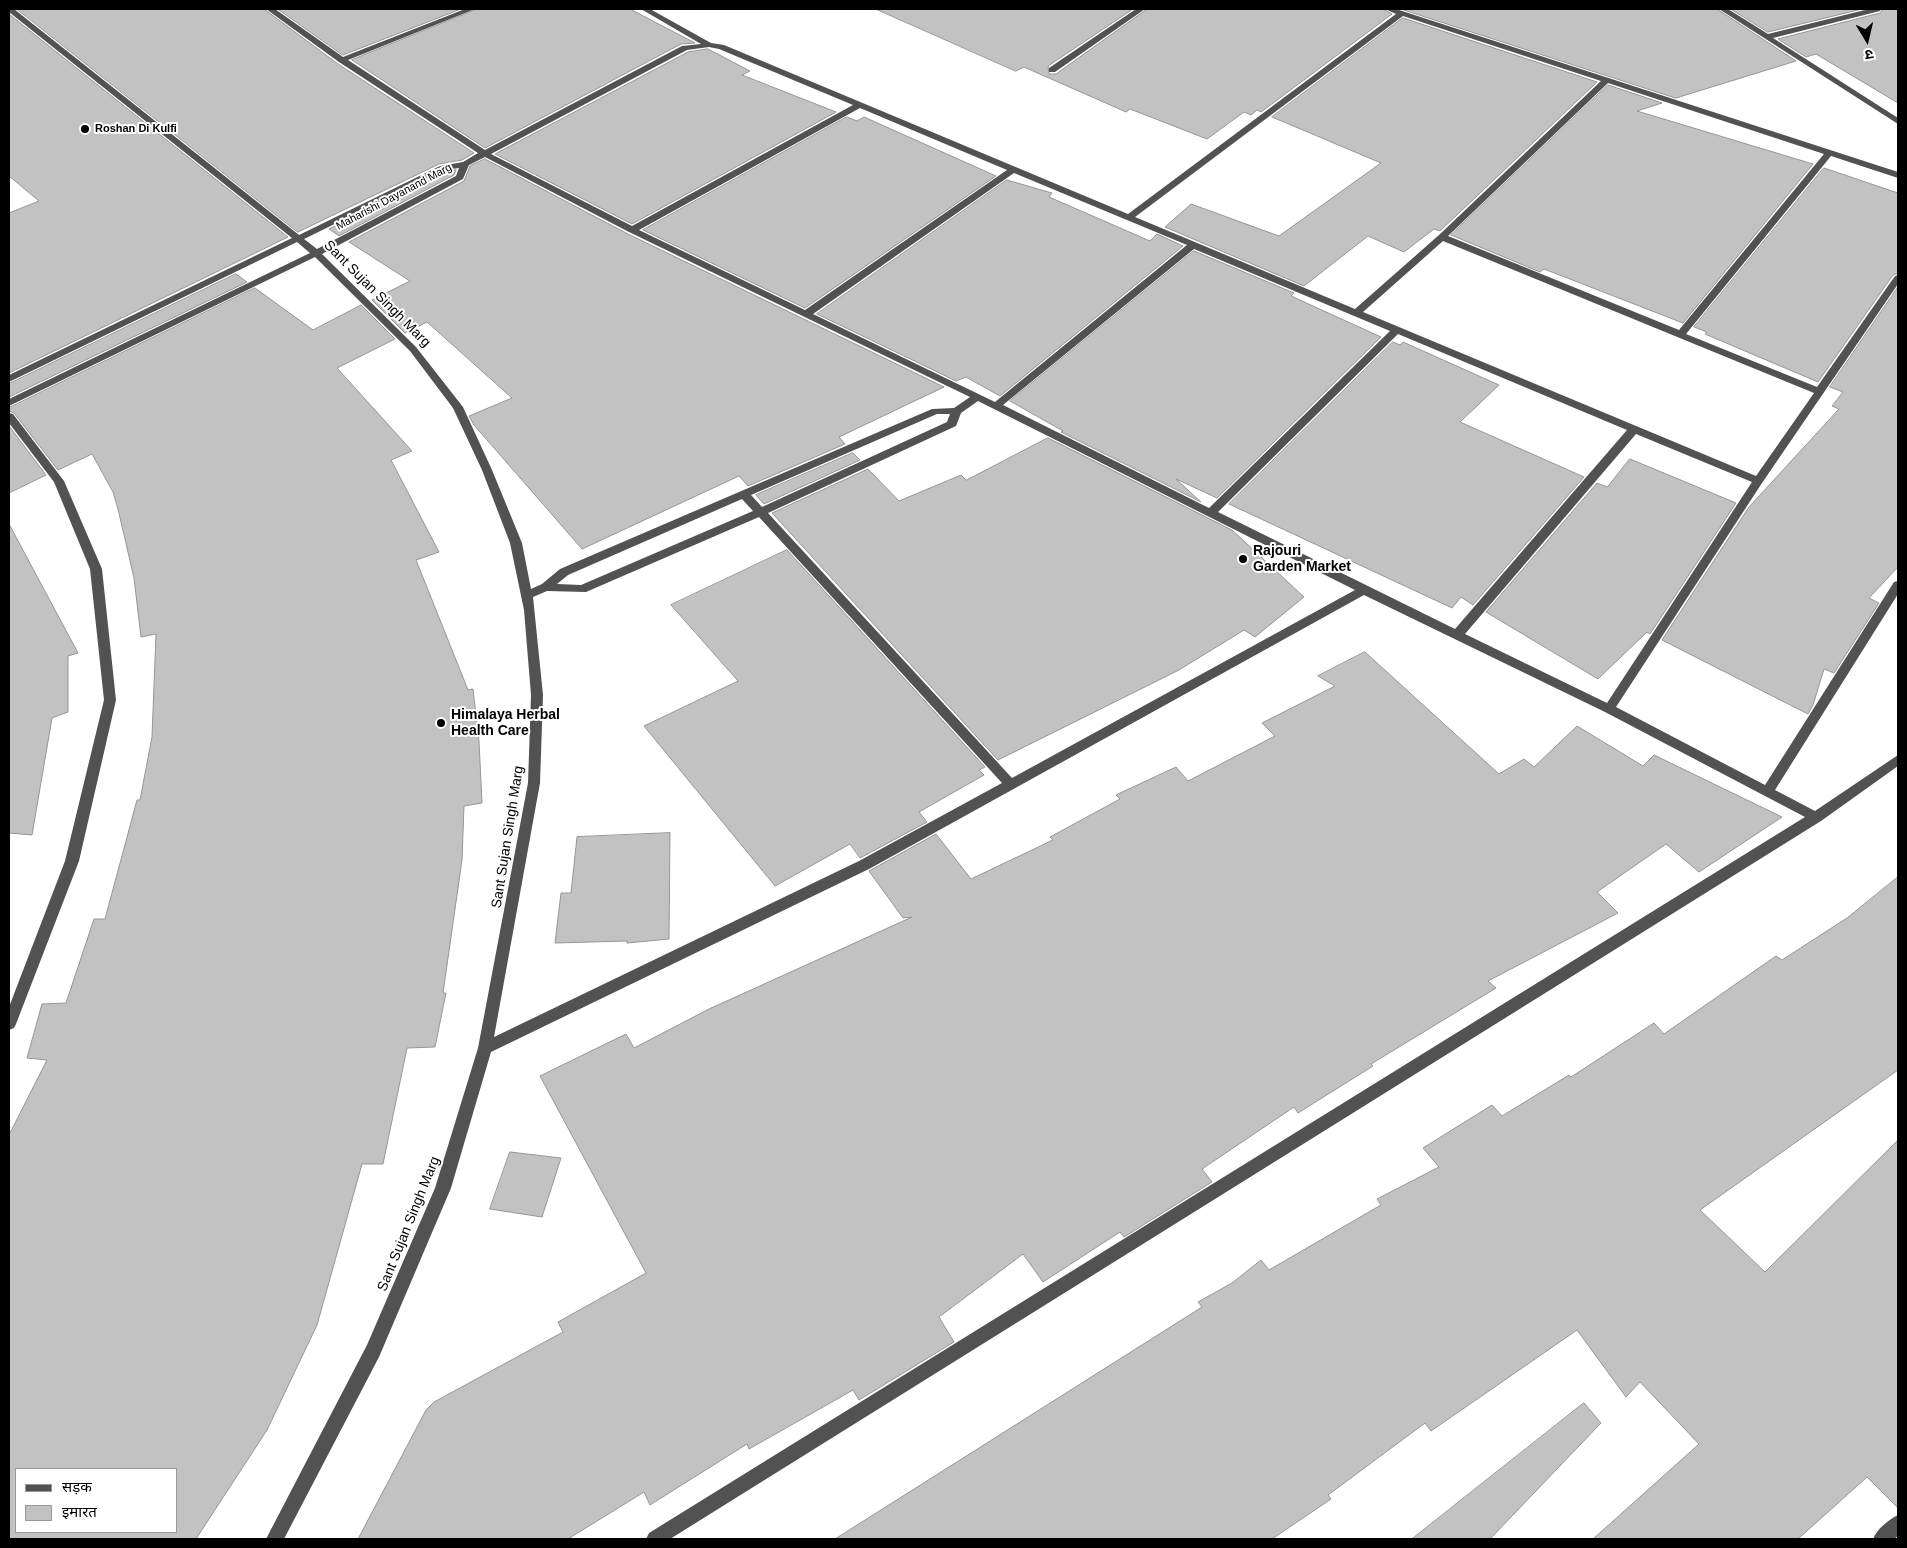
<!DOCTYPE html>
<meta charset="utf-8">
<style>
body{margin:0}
#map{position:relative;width:1907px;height:1548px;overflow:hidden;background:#fff;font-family:Helvetica,"Noto Sans Devanagari",sans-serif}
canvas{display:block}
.frame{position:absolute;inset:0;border:10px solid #000;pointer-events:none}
.legend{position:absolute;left:15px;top:1468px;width:162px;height:65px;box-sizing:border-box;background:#fff;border:1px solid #999;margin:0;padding:6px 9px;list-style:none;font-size:15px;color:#000}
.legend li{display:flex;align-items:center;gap:10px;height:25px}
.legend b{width:25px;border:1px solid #999}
.north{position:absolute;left:1842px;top:15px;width:50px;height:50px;-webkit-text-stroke:4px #fff;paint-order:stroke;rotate:171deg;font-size:14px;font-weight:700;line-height:20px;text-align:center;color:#000}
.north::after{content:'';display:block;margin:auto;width:18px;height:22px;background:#000;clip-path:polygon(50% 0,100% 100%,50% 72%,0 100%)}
</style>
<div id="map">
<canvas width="1907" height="1548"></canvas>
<div class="frame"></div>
<ul class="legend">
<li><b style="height:6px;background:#525252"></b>सड़क</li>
<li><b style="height:14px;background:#c2c2c2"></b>इमारत</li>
</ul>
<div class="north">उ</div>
</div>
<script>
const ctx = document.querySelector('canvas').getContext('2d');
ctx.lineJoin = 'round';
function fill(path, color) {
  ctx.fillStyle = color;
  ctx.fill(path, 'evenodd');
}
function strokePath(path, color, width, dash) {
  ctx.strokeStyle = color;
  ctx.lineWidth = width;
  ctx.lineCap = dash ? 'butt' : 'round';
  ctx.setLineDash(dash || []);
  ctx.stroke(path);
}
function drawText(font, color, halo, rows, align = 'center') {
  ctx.font = font + ' Helvetica,sans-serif';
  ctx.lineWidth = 4;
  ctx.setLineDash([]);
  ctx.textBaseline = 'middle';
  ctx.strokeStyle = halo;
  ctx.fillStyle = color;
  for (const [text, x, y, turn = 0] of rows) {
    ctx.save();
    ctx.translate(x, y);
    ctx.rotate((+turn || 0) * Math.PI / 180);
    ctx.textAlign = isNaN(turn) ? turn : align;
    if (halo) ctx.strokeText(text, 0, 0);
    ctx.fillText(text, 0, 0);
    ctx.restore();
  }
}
const building = new Path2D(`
 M17,9H264L338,64L474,153L462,160L439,164L298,232Z
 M278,9H461L343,55Z
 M477,9H630L695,43L681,44L485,148L352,60Z
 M876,9H1133L1048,66L1049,74H1056L1147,9H1383L1392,14L1261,112L1257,110L1251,115L1244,112L1207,139L1130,109L1126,112L1024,67L1016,71Z
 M1401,9H1717L1796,61L1676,98Z
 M1731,9H1862L1768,32Z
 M1883,9H1898V103L1816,54L1806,57L1778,39L1880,13Z
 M9,14L288,237L9,373V213L39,201L9,176Z
 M1403,18L1597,82L1440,231L1434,229L1404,252L1368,236L1304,286L1165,227L1191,204L1279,236L1381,163L1272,117Z
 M708,49L750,71L742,75L836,112L632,224L495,154L688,52Z
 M1608,85L1662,103L1637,111L1813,164L1683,323L1544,269L1540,272L1451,235Z
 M847,117L857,121L864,117L996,176L805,308L643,230Z
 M485,159L628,234L944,387L839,437L845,444L748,486L739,476L582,549L474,425L469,416L512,398L427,322L405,333L372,300L410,281L349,242L464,181L470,166Z
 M1824,168L1898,193V273L1893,275L1818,382L1705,334L1707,332L1694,327Z
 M456,170L454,175L339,236L329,229L446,172Z
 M1007,180L1052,193L1049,197L1150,241L1157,234L1183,246L1000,396L966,377L956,381L817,314Z
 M1194,251L1294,293L1291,296L1381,337L1217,498L1176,479L1201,502L1061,432L1063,431L1010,401Z
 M236,274L247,282L9,397V384Z
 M1898,287V567L1869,598L1879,603L1834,673L1824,669L1813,705L1808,714L1662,640L1749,507L1839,409L1832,406L1843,392L1830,387Z
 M255,288L313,330L361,305L395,339L337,368L412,451L391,460L439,552L416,560L468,690L473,689L479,741L482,803L464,806L462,860L443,993H446L435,1047L407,1048L383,1164H362L317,1325L267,1430L196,1539H9V1135L47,1060L27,1058L42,1004L66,1003L94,919H105L137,800H140L152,737L156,634L141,637L134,578L118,509L113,492L92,454L58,470L14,413L9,411V408ZM16,1469H176V1532H16Z
 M1393,342L1400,345L1403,342L1499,385L1460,422L1584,477L1473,605L1461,597L1452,608L1229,504Z
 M9,426L46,475L9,493Z
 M1048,438L1232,530L1304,597L1255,637L1244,630L1179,670L998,760L772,513L868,469L899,501L961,475L966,480Z
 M853,453L860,460L764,504L756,495Z
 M1630,459L1736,503L1650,634L1647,632L1598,679L1486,612L1597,483L1607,487Z
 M9,524L78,653L68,656V712L52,718L32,835L9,833Z
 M787,550L985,767L979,770L984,775L919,812L927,822L860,858L850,844L775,886L644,726L738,681L671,605Z
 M1365,652L1499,774L1524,759L1534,767L1577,726L1643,766L1654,755L1782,817L1699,872L1666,844L1597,892L1618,913L1488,981L1496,988L1371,1064L1373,1066L1298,1113L1294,1107L1202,1169L1212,1182L1124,1237L1120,1232L1043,1282L1023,1254L939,1317L954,1342L859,1400L853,1390L749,1449L747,1444L650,1505L644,1492L568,1539H358L426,1410L434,1402L563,1332L558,1322L646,1273L540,1076L626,1034L634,1048L709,1009L912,917L903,918L869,871L936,834L971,879L1053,840L1050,837L1120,799L1116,795L1176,767L1188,781L1275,736L1262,723L1335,686L1318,676Z
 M670,833L669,939L627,943V941L555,943L561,893H571L577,837Z
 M1898,877V1070L1700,1210L1765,1272L1898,1140V1508L1867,1477L1798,1539H1593L1699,1444L1640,1382L1626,1397L1577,1330L1431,1431L1425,1423L1328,1495L1331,1499L1272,1539H835L1202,1307L1198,1302L1232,1283L1261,1260L1269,1270L1381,1205L1377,1199L1439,1167L1423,1148L1492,1105L1502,1116L1569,1075L1571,1077L1654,1023L1664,1034L1776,956L1782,960L1847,918Z
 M510,1152L561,1158L542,1217L490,1209Z
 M1584,1403L1601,1423L1490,1539H1412Z`);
const minor = new Path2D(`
 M9,9H14L299,235L440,166L463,162L478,153L339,62L266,9H275L343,57L465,9H475L348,60L485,150L682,46L701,44L641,9H650L711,43L724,45L1128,214L1396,14L1385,9H1396L1898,172V178L1831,156L1686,334L1817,387L1895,276L1898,275V284L1762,483L1616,707L1765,785L1894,582L1898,581V594L1775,790L1815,811L1898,755V766L1821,821L670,1539H646L649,1533L1805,817L1605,712L1364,595L869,869L491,1052L451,1188L379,1357L284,1539H266L367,1345L435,1188L478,1048L528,783L531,695L524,610L510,543L482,470L453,408L410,351L315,257L9,406V399L310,253L297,242L9,382V375L292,238L9,12ZM1403,16L1601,81L1439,235L1355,309L1135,217ZM709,47L719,49L853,105L632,226L491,154L687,50ZM1608,83L1824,154L1679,330L1448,236ZM860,108L1007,170L805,310L639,230ZM485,157L629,232L970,397L954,408L932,409L560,569L542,584L531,589L522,543L492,470L463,407L416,347L322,254L463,179L469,165ZM459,168L456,176L317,249L304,239L445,170ZM1014,173L1187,245L995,402L813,314ZM1443,241L1814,393L1756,476L1363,312ZM1194,249L1390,331L1209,508L1003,405ZM1398,334L1627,430L1455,629L1218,512ZM978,401L1355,590L1012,778L768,513L956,426L961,413ZM937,414H950L947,422L762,507L751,495ZM1636,434L1752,482L1607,703L1465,634ZM742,499L753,511L581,585L557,584L568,575ZM759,517L1002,783L859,861L494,1037L540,783L543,695L533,597L547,591L586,592Z
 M1136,9H1145L1055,72H1049V68Z
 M1719,9H1728L1768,34L1869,9H1881L1880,11L1773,38L1898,118V124Z
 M9,413L13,414L64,481L102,569L116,700L79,861L16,1024L14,1028L9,1030V1007L65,861L104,700L90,569L54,482L9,423Z
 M1898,1515V1536L1894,1539H1873C1877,1529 1888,1520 1898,1515Z`);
const markers = [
 [85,129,5,"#000"],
 [1243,559,5,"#000"],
 [441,723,5,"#000"]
];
const farPoinames = [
 ["Roshan Di Kulfi",95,129]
];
const farStreetnames = [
 ["Maharishi Dayanand Marg",394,197,-28]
];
const streetNames = [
 ["Sant Sujan Singh Marg",377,294,45],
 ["Sant Sujan Singh Marg",508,837,-81],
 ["Sant Sujan Singh Marg",409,1224,-68]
];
const poiNames = [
 ["Rajouri",1253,551],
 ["Garden Market",1253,567],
 ["Himalaya Herbal",451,715],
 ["Health Care",451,731]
];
fill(building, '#c2c2c2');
strokePath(building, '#969696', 1);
fill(minor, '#525252');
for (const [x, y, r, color] of markers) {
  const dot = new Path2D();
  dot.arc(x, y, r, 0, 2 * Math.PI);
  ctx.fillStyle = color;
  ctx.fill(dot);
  strokePath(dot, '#fff', 2);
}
drawText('bold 11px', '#000', '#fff', farPoinames, 'left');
drawText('11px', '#000', '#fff', farStreetnames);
drawText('14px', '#000', '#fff', streetNames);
drawText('bold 14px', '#000', '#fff', poiNames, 'left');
</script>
